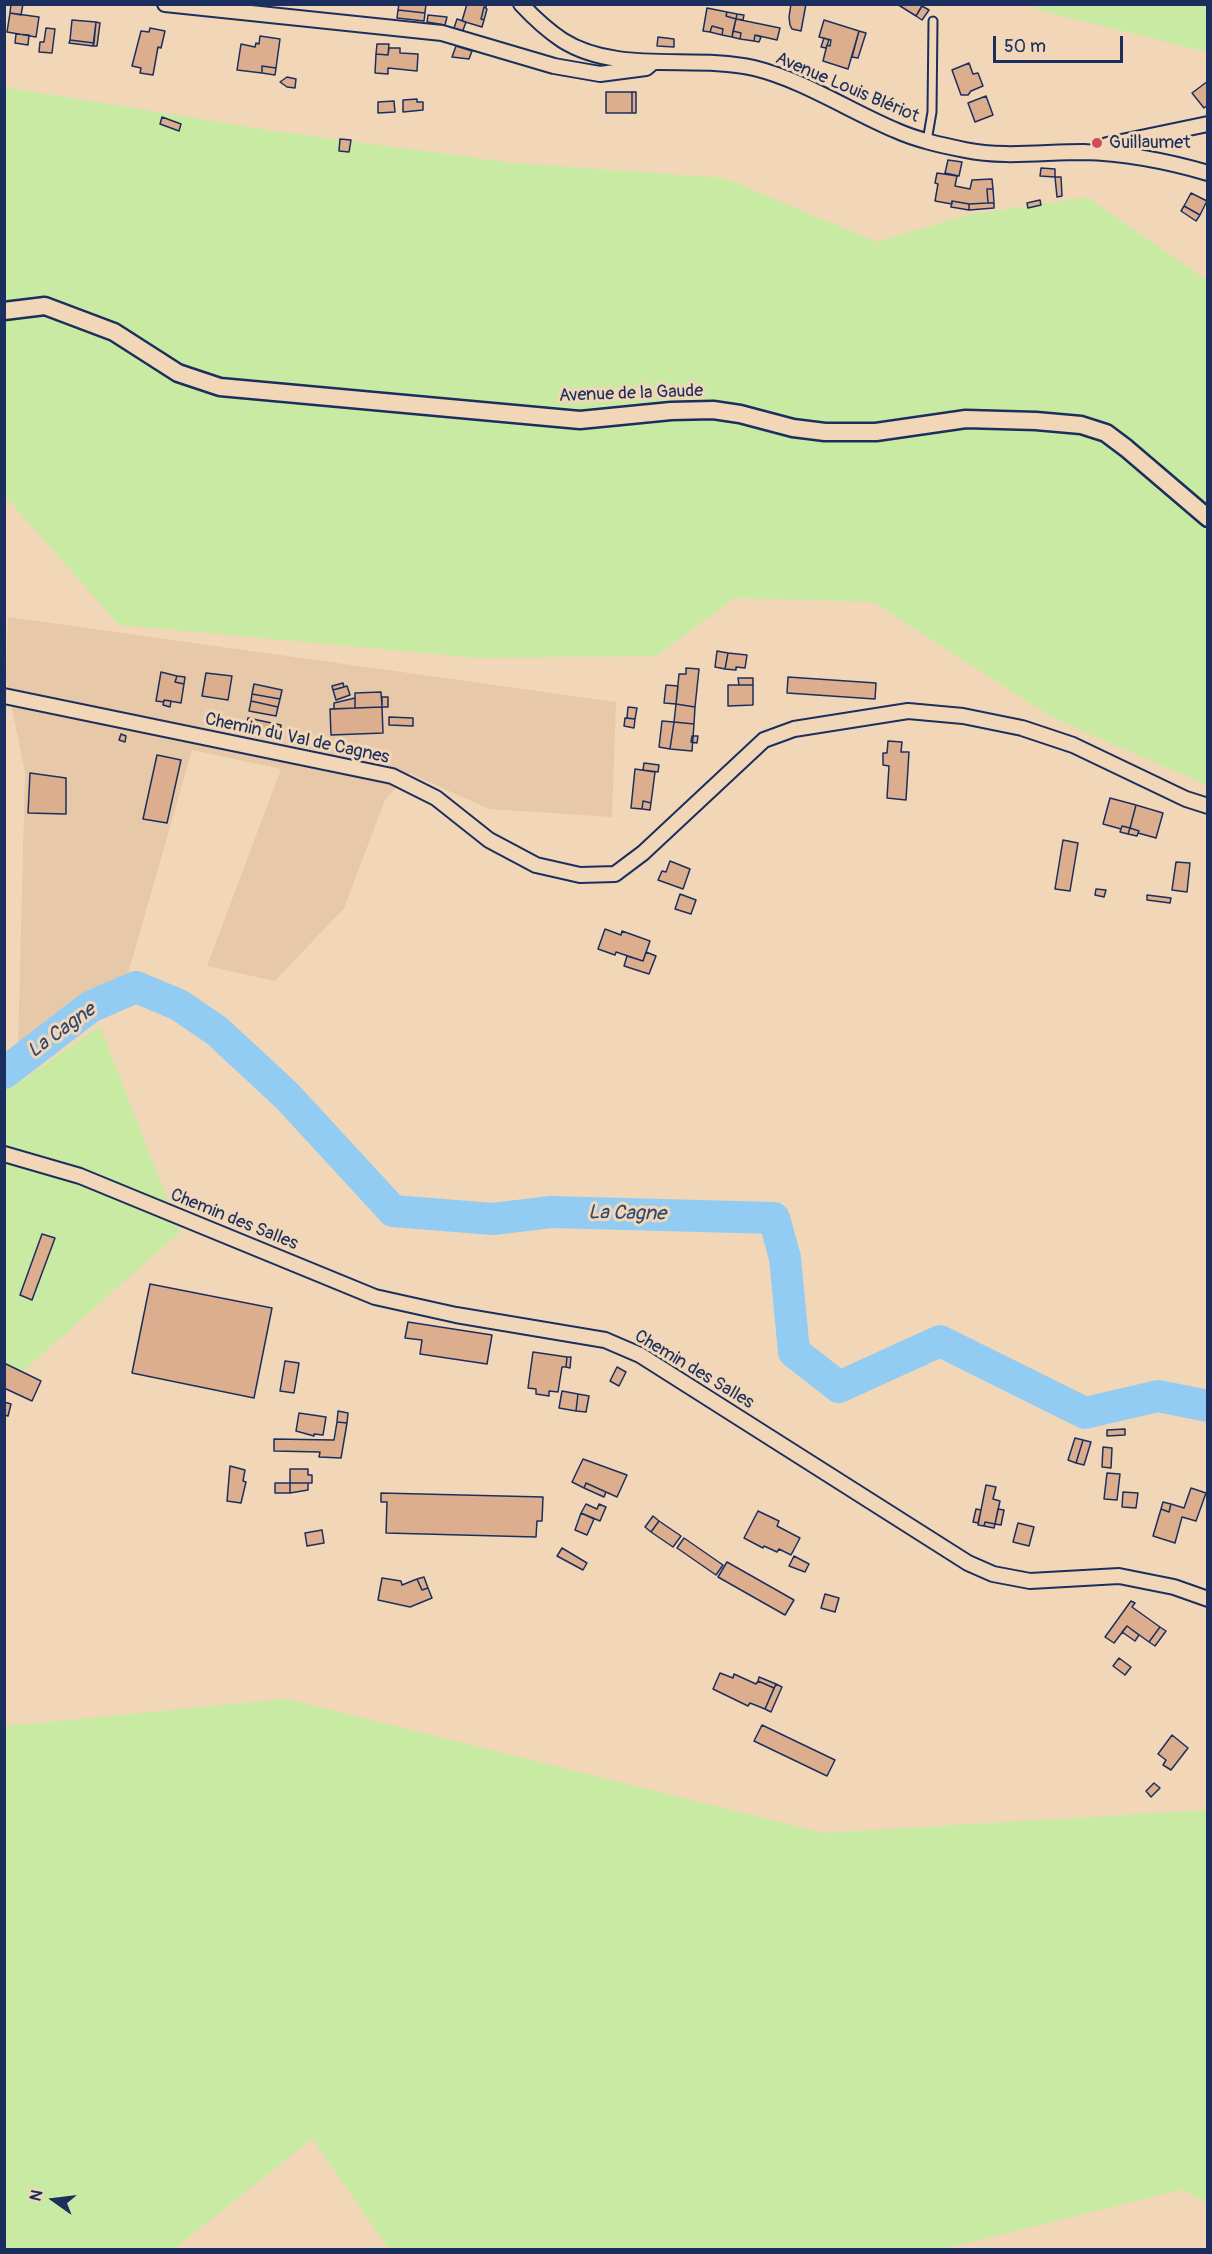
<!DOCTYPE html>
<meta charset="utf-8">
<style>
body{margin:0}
#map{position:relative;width:1212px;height:2254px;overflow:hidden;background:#f1d7b8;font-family:Pangolin,sans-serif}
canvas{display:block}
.frame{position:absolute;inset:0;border:6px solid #1b2f5e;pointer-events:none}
.north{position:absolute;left:24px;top:2170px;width:60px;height:60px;-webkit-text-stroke:4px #f1d7b8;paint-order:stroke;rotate:284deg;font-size:16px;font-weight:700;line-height:24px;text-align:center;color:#1b2f5e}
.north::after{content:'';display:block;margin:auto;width:21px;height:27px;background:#1b2f5e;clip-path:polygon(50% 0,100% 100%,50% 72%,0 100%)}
.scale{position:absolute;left:993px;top:36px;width:130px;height:27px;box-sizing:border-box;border:3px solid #1b2f5e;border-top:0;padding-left:8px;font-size:18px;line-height:21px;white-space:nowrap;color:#1b2f5e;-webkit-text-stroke:4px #f1d7b8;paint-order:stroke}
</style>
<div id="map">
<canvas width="1212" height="2254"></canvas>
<div class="frame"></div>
<div class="north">N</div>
<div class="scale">50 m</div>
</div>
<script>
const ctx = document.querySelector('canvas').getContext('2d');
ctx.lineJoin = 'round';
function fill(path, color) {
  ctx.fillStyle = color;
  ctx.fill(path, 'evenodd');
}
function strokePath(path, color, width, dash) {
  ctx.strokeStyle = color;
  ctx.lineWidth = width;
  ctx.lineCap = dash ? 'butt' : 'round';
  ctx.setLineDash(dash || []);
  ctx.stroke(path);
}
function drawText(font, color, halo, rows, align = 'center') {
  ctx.font = font + ' Pangolin,sans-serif';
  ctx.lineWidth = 6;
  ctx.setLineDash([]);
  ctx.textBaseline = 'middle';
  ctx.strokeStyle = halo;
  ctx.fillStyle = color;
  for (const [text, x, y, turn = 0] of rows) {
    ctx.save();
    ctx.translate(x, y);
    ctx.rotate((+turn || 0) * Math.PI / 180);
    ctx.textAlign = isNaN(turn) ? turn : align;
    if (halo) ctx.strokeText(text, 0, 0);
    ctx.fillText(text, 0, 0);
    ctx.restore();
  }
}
const built = new Path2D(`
 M8,617L616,702L612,817L489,809L409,773L385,800L344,908L275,981L207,966L281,769L192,750L127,977L18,1047L25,773L6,678Z`);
const green = new Path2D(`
 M1030,5H1207V52L1042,11Z
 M4,87L274,131L514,163L724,178L877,242L967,215L1087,197L1207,280V785L1055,719L873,602L735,598L656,656L479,658L119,625L5,496Z
 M100,1026L180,1232L5,1387V1092Z
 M286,1699L823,1833L1207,1810V2202L1181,2190L942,2249H389L312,2139L174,2249H5V1726Z`);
const river = new Path2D(`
 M4,1073L90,1007L136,987L179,1005L217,1031L287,1096L393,1211L493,1219L551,1212L774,1218L785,1258L794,1352L839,1387L940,1341L1085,1413L1158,1396L1208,1406`);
const building = new Path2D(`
 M11,4H23L21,15L10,13Z
 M399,4H426L425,13L398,10Z
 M467,4H487L486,7H484L481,19L484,20L482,27L462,21Z
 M791,4H806L801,31L792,29L790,25L789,17Z
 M897,4H923L916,16Z
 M922,6L929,10L922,20L916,16Z
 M484,7L487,9L484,20L481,19Z
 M707,8L727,12L726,16L736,19L732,37L722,35L723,29L712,26L710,32L703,31Z
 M398,10L425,13L424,21L397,18Z
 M727,12L737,14L736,19L726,16Z
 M10,13L39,17L36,37L7,32Z
 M737,14L744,15L743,20L736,19Z
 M428,15L447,17L445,25L427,22Z
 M457,19L466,22L462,33L453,31Z
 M736,19L780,28L777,40L755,35L754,41L740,39L741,33L733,31Z
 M72,20L96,22L94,43L70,40Z
 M824,20L859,31L848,69L823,61L827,45L830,46L831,40L819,37Z
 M96,22L100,23L97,46H93Z
 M712,26L723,29L722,35L710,32Z
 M46,28L55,29L52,53L39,52L40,42H44Z
 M150,28L165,31L161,48L158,47L153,75L140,73L141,68L132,66L141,31L149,32Z
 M733,31L741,33L740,39L732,37Z
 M859,31L866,33L858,58L852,57Z
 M16,34L29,35L28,45L15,43Z
 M755,35L761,37L759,42L754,41Z
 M260,36L280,39L276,68L262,66V73L237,70L241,44L255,47L256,43L259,44Z
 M658,37L674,39V47L657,46Z
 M824,38L829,40L826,48L821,47Z
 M70,40L94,43L93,46L69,43Z
 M377,44H389L388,55L376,54Z
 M456,46L472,51L469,59L452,57Z
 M389,48H400V53L418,54L417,71L388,68V74L375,73L376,54L388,55Z
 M969,63L973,74L978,73L983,86L971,91L968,95H961L952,70Z
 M262,66L276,68L275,75L262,73Z
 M287,77L296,79L295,88L287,87L280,82Z
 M1208,81V105L1204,108L1192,93Z
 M606,92H632V113H606Z
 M632,92H636V113H632Z
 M986,96L993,115L975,122L968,103Z
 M417,99V102H423V110L403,112V100Z
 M394,101L395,112L378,113V102Z
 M162,117L181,124L179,131L160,124Z
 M340,139L351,140L349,152L339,151Z
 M948,160L962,162L959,176L945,173Z
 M1041,168L1055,169V177L1040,176Z
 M937,173L957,176L955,186L970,189L972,180L992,179L993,189H987L988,203L969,204L952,201V204L935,201L938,184L935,183Z
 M1055,177H1061L1062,196L1057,197Z
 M987,189H993L994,203H988Z
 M1191,193L1207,201L1200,215L1184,206Z
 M1040,200L1041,205L1028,208L1027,203Z
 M952,201L969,204V210L951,207Z
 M988,203H994V208L969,210V204Z
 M1184,206L1200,215L1196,221L1181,211Z
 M717,651L728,653L725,669L715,667Z
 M728,653L747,655L745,668L736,667V670L725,669Z
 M686,668L699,669L695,707L676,704L679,674H686Z
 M161,672L177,676L175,682L184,684L181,703L164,700V702L156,701Z
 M206,673L232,676L228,700L202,696Z
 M177,676L185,677L184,684L175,682Z
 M788,677L876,683L875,699L787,693Z
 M738,678H753V685H739Z
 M343,683L344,687L333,690L332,686Z
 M254,684L282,690L280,699L252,694Z
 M666,685L678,686L676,704L664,703Z
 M728,685H753V705L728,706Z
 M347,686L350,695L336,700L333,690Z
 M381,692L382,707L355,708V693Z
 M252,694L280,699L278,707L251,701Z
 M382,697H388V707H382Z
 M355,698V708L334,709V703Z
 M164,700L171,701L170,707L163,705Z
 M251,701L278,707L276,716L249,711Z
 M676,704L695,707L694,724L674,722Z
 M382,707L383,733L331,735L330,709Z
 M628,707L637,708L635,719L627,718Z
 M389,717L413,718V726L389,725Z
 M248,718L281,725L280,734L246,728Z
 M625,718L635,719L634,728L624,726Z
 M662,721L674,722L670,749L659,747Z
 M674,722L694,724L692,751L670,749Z
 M121,734L126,736L125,742L119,740Z
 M692,736H698L697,743L691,742Z
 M888,741L902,742L901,752H909L906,800L887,798L889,766L883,765V753H887Z
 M157,755L181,760L167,823L143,819Z
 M644,763L659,765L658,772L643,770Z
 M635,769L655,772L651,803L643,801L642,809L631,808Z
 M30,773L66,778V814L28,813Z
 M1110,798L1136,805L1130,828L1122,826L1121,829L1103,824Z
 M643,801L651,803L650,810L642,809Z
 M1136,805L1163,813L1156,838L1138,833L1139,831L1130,828Z
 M1122,826L1130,828L1128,834L1120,832Z
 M1130,828L1139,831L1137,836L1128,834Z
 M1063,840L1078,843L1070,891L1055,889Z
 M670,861L690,869L683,889L658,880L662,871L666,872Z
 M1176,862L1190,863L1187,892L1172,890Z
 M1096,889L1106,890L1104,897L1095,895Z
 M680,894L696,900L691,914L675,909Z
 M1147,895L1171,898L1170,903L1147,900Z
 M605,929L621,935L622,931L650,941L643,961L616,952L615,955L598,949Z
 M646,952L656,956L649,974L624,966L627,956L643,961Z
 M42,1234L55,1238L32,1300L20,1295Z
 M150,1284L272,1308L254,1398L132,1373Z
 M408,1322L492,1335L487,1364L420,1354L422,1340L405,1338Z
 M533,1352L567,1357L566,1367H562L558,1392L549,1391V1396L536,1394V1389L528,1388Z
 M567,1357H571L570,1368L566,1367Z
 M285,1361L299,1363L294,1393L280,1391Z
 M4,1363L41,1381L32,1401L4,1388Z
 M617,1367L626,1372L619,1386L610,1381Z
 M562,1391L578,1394L576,1411L559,1408Z
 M578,1394L589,1396L586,1412L576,1411Z
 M4,1402L11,1404L8,1416L4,1415Z
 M338,1411L348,1413L347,1423L337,1422Z
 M299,1413L326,1417L323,1435L314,1434V1436L296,1431Z
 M337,1422L347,1423L341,1458L319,1457L320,1452L274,1451V1439L334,1440Z
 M1125,1429V1435L1107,1436V1430Z
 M1075,1438L1083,1440L1076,1463L1068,1460Z
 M1083,1440L1091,1442L1084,1465L1076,1463Z
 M1103,1447L1112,1448L1111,1468L1102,1467Z
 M583,1459L627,1475L617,1497L586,1483L584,1488L572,1482Z
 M230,1466L245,1470L243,1481L246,1482L241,1503L227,1501Z
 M290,1469H308V1475H312V1483H290Z
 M1107,1473L1120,1474L1117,1500L1104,1499Z
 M275,1483H290V1493H275Z
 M290,1483H308V1490L290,1493Z
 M586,1483L606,1492L604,1497L584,1488Z
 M986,1485L996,1487L993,1499L1000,1501L995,1524L985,1522L984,1526L978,1525Z
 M1191,1488L1206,1493L1196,1521L1182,1517L1175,1543L1153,1536L1161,1509L1169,1512L1171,1504L1184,1508Z
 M1123,1492L1138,1493L1136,1508L1122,1507Z
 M381,1493L543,1497L542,1521H537L536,1537L386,1533L387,1502H381Z
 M1163,1502L1171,1504L1169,1512L1161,1509Z
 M586,1504L597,1509L599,1504L606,1507L600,1521L581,1513Z
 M976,1509L981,1510L978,1523L973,1522Z
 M998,1509L1004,1510L1001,1525L995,1524Z
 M758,1511L779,1521L777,1526L800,1538L791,1555L779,1549L777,1552L764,1546L763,1548L744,1538Z
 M581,1513L594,1519L587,1535L575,1530Z
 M653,1516L659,1521L651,1532L645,1527Z
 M659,1521L681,1536L673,1547L651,1532Z
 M985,1522L995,1524L994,1528L984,1526Z
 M1018,1523L1034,1527L1029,1546L1013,1542Z
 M322,1530L324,1543L307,1546L305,1533Z
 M684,1538L723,1565L716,1575L677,1548Z
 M562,1548L587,1563L583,1570L557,1556Z
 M794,1556L809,1564L805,1572L789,1566Z
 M727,1562L794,1600L785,1615L718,1577Z
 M424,1577L428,1588L422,1590L417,1579Z
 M382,1578L401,1581L402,1585L417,1579L422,1590L428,1588L432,1598L410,1607L378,1600Z
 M825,1594L839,1598L835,1612L821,1608Z
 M1131,1601L1135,1603L1132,1607L1160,1627L1149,1642L1127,1626L1114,1643L1105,1637Z
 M1127,1626L1139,1635L1135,1641L1122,1632Z
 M1160,1627L1166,1631L1155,1646L1149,1642Z
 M1119,1658L1131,1667L1125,1675L1113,1666Z
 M720,1673L733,1678L734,1674L756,1684L758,1681L774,1688L765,1709L750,1703L748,1706L713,1689Z
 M759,1677L776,1684L774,1688L758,1681Z
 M776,1684L782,1687L771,1712L765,1709Z
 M762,1725L835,1760L827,1776L754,1741Z
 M1172,1735L1188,1748L1171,1770L1163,1765L1166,1760L1158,1754Z
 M1154,1783L1160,1788L1151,1797L1146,1791Z`);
const service = new Path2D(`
 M927,141L932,112L933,21`);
const minor = new Path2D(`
 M165,4L442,33L554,66L600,74L646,68L652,63
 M521,4C534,18 547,30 562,40C617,75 693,54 754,68C803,80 848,110 895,130C917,140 941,145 965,150C1003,158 1044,152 1083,152C1125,153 1167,161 1208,173
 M1105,153L1107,145L1208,124
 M4,696L392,776L436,798L489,840L536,865L580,875L615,874L643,853L764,740L794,729L908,711L963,716L1022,728L1073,745L1186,799L1208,806
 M4,1154L80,1176L375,1297L456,1315L605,1340L640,1355L968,1563L993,1574L1030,1581L1119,1576L1174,1587L1208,1599`);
const tertiary = new Path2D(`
 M4,311L45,306L114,332L178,373L220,387L580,420L671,411L713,410L740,414L793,428L825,432H876L966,419L1036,421L1081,425L1106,433L1126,448L1208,518`);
const markers = [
 [1097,143,6,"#d1495b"]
];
const streetNames = [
 ["Avenue Louis Blériot",847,88,23],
 ["Avenue de la Gaude",631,394,-2],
 ["Chemin du Val de Cagnes",297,739,12],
 ["Chemin des Salles",234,1220,22],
 ["Chemin des Salles",694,1370,31]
];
const poiNames = [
 ["Guillaumet",1109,143]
];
const waterNames = [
 ["La Cagne",62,1031,-36],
 ["La Cagne",627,1214,1]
];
fill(built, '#e7c8a9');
fill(green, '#c9eaa2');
strokePath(river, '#93ccf2', 32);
fill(building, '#dcae8d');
strokePath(building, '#1b2f5e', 1.5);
strokePath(service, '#1b2f5e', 11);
strokePath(minor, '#1b2f5e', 18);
strokePath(tertiary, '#1b2f5e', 21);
strokePath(service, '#f1d7b8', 7);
strokePath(minor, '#f1d7b8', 14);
strokePath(tertiary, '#f1d7b8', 16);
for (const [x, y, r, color] of markers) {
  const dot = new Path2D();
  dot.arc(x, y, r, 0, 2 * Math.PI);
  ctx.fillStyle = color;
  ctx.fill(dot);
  strokePath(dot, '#f1d7b8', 2);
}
drawText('18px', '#1b2f5e', '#f1d7b8', streetNames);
drawText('18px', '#1b2f5e', '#f1d7b8', poiNames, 'left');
drawText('italic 20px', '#2d4774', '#f1d7b8', waterNames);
</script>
